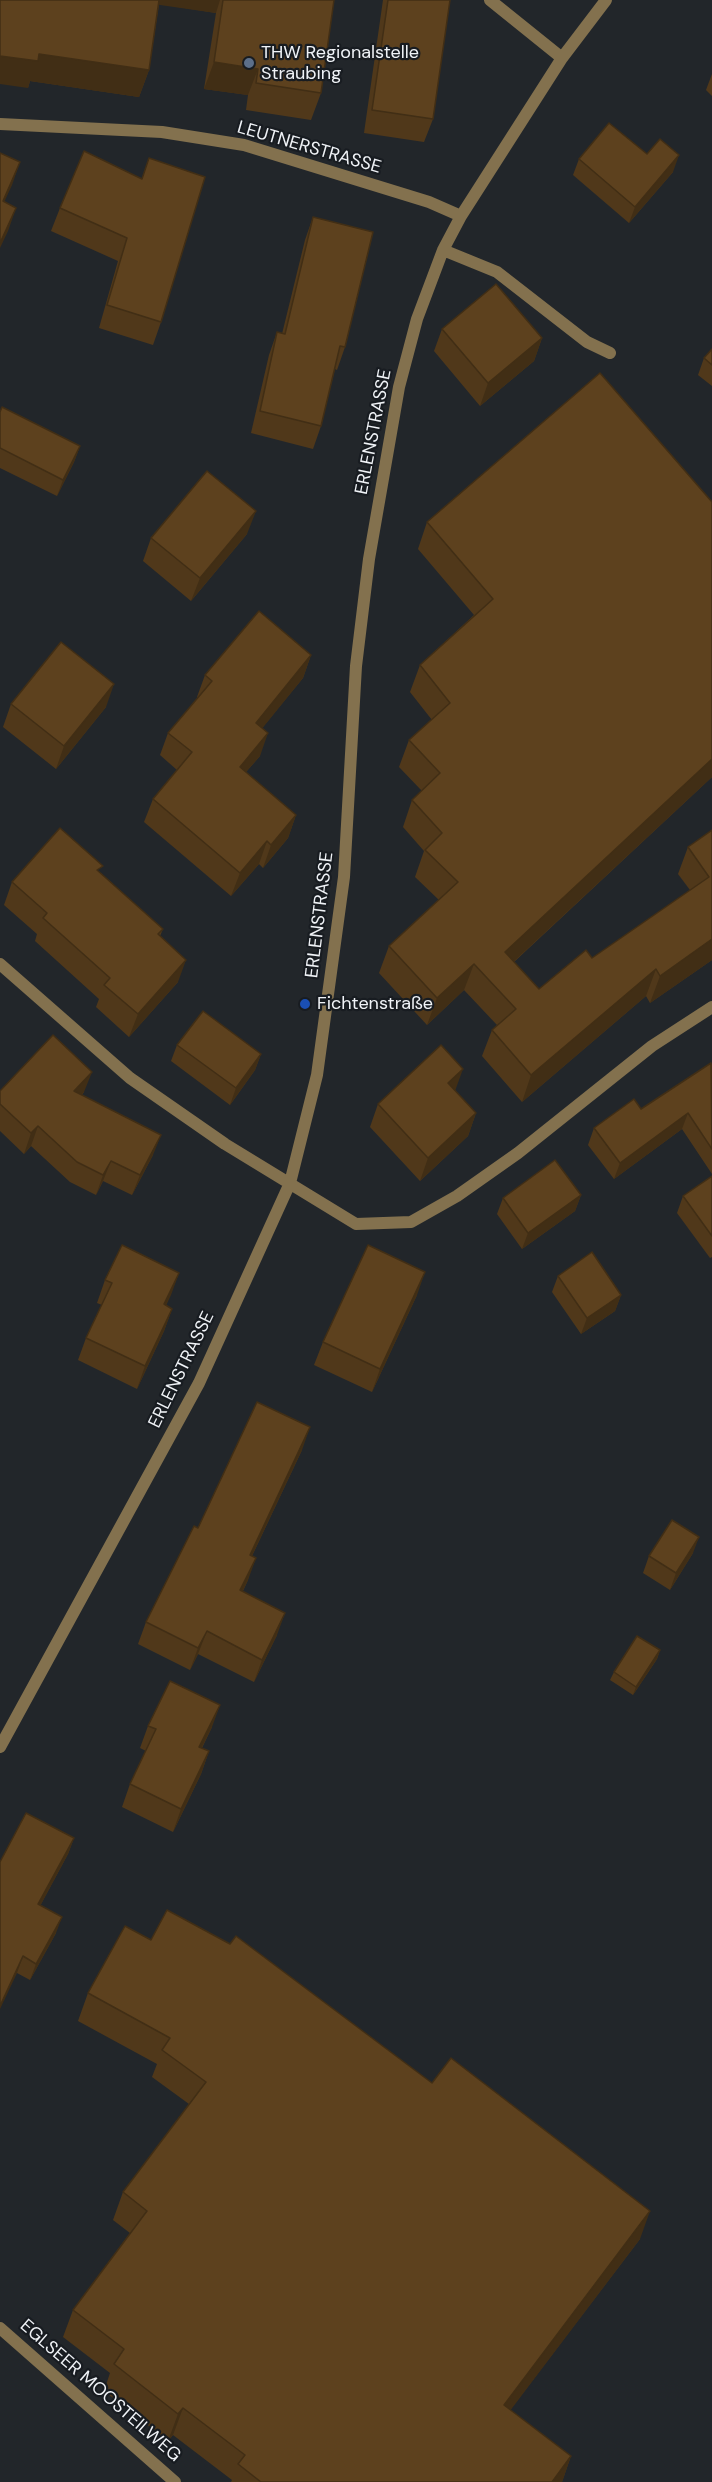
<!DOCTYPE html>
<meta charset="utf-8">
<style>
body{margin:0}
canvas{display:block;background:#22262a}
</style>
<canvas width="712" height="2482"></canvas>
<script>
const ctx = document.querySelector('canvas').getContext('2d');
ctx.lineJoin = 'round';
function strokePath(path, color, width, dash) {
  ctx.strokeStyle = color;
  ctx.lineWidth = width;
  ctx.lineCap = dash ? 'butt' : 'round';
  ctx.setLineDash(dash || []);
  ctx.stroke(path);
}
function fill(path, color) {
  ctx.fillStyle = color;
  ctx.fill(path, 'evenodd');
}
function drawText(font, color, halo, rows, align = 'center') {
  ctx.font = font + ' "DM Sans",sans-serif';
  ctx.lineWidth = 4.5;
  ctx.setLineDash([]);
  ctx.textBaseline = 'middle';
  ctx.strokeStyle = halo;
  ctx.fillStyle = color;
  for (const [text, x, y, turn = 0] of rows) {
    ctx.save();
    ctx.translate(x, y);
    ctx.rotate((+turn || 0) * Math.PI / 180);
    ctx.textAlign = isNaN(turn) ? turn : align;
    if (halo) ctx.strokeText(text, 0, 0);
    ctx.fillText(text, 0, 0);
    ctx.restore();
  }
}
const minor = new Path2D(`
 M490,0L562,58
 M0,124L162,132L244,145L429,202L461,216
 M443,250L497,272L587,342L610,353
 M0,964L130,1078L225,1144L356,1224L411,1222L457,1196L518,1153L652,1046L712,1007
 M0,1747L199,1383L290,1183L317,1075L344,877L356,666L369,559L399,387L417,319L443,250L461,216L562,58L606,0
 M0,2328L175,2482`);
const wall = new Path2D(`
 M0,0H334L321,93L311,120L246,110L248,95L204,89L216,13L159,4L149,70L139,97L30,81L28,88Z
 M383,0H450L433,119L424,142L364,133Z
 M712,74V96L706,90Z
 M647,154L673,172L629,223L573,175L579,159Z
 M142,179L161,322L153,345L99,328L118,261L51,231L60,208Z
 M313,217L345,347L337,370L335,369L321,426L313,449L251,433L269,355L277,332L282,334L305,240Z
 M442,329L542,338L534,361L480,406L434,351Z
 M712,349V386L698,375L704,358Z
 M0,412L80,446L74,462L57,496L0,468Z
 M712,502V777L514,962L539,989L592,958L690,890L678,874L688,847L712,830V960L650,1003L646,996L522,1102L482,1056L492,1030L497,1025L464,990L427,1025L379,973L389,946L439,900L415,877L424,851L403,827L412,800L422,791L399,767L409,740L432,720L410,692L420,665L474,615L418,549L427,522Z
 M247,534L191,601L143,561L151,538Z
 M311,655L303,678L262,728L260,756L246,772L296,815L288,838L263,868L259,864L231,896L144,822L153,799L177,770L160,755L168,733L198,698L197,697L205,675Z
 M11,704L106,707L56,769L3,727Z
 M101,873L163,929L160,936L178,982L129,1037L96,1007L99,999L35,941L37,934L4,905L12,882Z
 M177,1045L261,1054L255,1070L230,1105L171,1061Z
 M712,1064V1174L682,1129L614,1179L588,1145L594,1128L641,1109Z
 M0,1091L84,1092L82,1095L153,1155L132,1195L103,1181L96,1195L70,1182L31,1146L24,1154L0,1131Z
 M455,1091L476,1113L468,1136L420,1181L370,1127L378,1104Z
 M712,1176V1257L710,1258L677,1213L683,1196Z
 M581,1195L575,1211L522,1249L497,1214L503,1198Z
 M179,1273L166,1305L172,1309L164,1331L137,1389L78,1360L86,1338L102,1305L97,1303L105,1280Z
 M558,1276L621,1295L615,1311L581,1334L552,1292Z
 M417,1295L372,1392L314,1365L323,1342Z
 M302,1450L252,1556L248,1580L243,1591L277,1635L254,1682L198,1654L190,1670L138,1644L146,1622L198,1528Z
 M693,1553L670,1590L643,1573L649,1556Z
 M660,1650L657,1659L633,1695L610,1680L614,1672Z
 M148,1726L212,1727L202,1748L209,1751L201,1774L173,1832L122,1807L130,1784L146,1751L140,1748Z
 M74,1838L68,1854L40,1906L56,1933L30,1980L17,1973L0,1862Z
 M88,1993L640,2239L510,2410L571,2456L562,2482H231L232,2480L173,2435L168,2441L104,2391L110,2373L63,2337L73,2310L130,2233L113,2220L123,2192L189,2104L152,2077L157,2064L78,2021Z`);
const shadedWall = new Path2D(`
 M154,0H220L216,13L153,4Z
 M39,54L149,70L139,97L30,81L28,88L0,84V56Z
 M214,62L258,69L248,95L204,89Z
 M679,155L673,172L629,223L635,207Z
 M20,162L12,185L0,211L3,201Z
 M16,208L8,231L0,248V243Z
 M542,338L534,361L480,406L488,383Z
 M80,446L74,462L57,496L63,480Z
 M256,511L247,534L191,601L200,578Z
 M311,655L303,678L248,746L256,723Z
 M114,684L106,707L56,769L64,746Z
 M268,733L260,756L231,789L240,767Z
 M712,759V777L495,979L505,952Z
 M296,815L288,838L263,868L271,845Z
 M267,841L259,864L231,896L240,873Z
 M712,939V960L650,1003L660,976Z
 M186,960L178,982L129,1037L138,1014Z
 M474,964L464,990L427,1025L437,998Z
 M656,969L646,996L522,1102L531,1075Z
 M261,1054L255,1070L230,1105L236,1088Z
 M463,1069L455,1091L448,1083Z
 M92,1072L84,1092L67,1111L74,1091Z
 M476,1113L468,1136L420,1181L428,1158Z
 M688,1113L682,1129L614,1179L620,1163Z
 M38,1126L31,1146L24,1154L31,1133Z
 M161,1135L153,1155L132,1195L140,1175Z
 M111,1161L103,1181L96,1195L103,1175Z
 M581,1195L575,1211L522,1249L528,1233Z
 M425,1272L417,1295L372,1392L380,1369Z
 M179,1273L171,1295L156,1327L164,1304Z
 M621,1295L615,1311L581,1334L587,1318Z
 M172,1309L164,1331L137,1389L145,1366Z
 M310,1427L302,1450L242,1577L250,1555Z
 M699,1537L693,1553L670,1590L676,1573Z
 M256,1558L248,1580L232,1613L240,1590Z
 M285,1613L277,1635L254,1682L262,1660Z
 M207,1631L198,1654L190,1670L198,1648Z
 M660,1650L657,1659L633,1695L636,1687Z
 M220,1705L212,1727L191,1769L199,1747Z
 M209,1751L201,1774L173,1832L181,1809Z
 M74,1838L68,1854L32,1921L38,1904Z
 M62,1917L56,1933L30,1980L36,1964Z
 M23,1956L17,1973L0,2009V2006Z
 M650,2211L640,2239L494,2432L504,2405Z
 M183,2408L173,2435L168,2441L178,2414Z
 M571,2456L562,2482H552Z`);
const building = new Path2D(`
 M0,0H159L149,70L39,54L38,61L0,56Z
 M223,0H334L321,93L256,83L258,69L214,62Z
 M388,0H450L433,119L372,110Z
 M609,123L647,154L660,139L679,155L635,207L579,159Z
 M84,151L142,179L149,158L205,177L161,322L107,305L127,238L60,208Z
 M0,153L20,162L3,201L16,208L0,243Z
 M313,217L373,232L345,347L340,346L321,426L260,411L277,332L285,334Z
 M496,284L542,338L488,383L442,329Z
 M712,349V365L704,358Z
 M600,373L712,502V759L505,952L539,989L586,950L592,958L709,877L688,847L712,830V939L660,976L656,969L531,1075L492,1030L516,1009L474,964L437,998L389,946L458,882L425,850L442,833L412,800L440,773L409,740L450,703L420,665L493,599L427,522Z
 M2,407L80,446L63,480L0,448V412Z
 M207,471L256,511L200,578L151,538Z
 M259,611L311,655L256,723L268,733L240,767L296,815L271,845L267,841L240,873L153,799L192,752L168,733L212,681L205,675Z
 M61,642L114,684L64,746L11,704Z
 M60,828L103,866L97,870L163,929L158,934L186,960L138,1014L104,985L110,978L43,918L47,913L12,882Z
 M203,1011L261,1054L236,1088L177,1045Z
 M53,1035L92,1072L74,1091L161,1135L140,1175L111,1161L103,1175L77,1162L38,1126L31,1133L0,1104V1091Z
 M441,1045L463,1069L448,1083L476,1113L428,1158L378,1104Z
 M711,1063L712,1149L688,1113L620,1163L594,1128L634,1099L641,1109Z
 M555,1160L581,1195L528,1233L503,1198Z
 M712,1176V1236L683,1196Z
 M122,1245L179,1273L164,1304L172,1309L145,1366L86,1338L112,1283L105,1280Z
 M368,1245L425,1272L380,1369L323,1342Z
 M592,1252L621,1295L587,1318L558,1276Z
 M257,1402L310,1427L250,1555L256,1558L240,1590L285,1613L262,1660L207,1631L198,1648L146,1622L194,1526L198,1528Z
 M672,1520L699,1537L676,1573L649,1556Z
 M637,1636L660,1650L636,1687L614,1672Z
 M170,1681L220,1705L199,1747L209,1751L181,1809L130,1784L156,1729L148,1726Z
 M26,1813L74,1838L38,1904L62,1917L36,1964L23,1956L0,2006V1862Z
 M167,1910L230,1944L236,1936L432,2083L451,2058L650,2211L504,2405L571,2456L552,2482H261L238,2464L245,2455L183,2408L178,2414L114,2364L124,2349L73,2310L147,2211L123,2192L206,2082L162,2050L170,2038L88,1993L125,1926L151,1940Z`);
const markers = [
 [249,63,6,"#5c6f8a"],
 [305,1004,6,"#1a4fb4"]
];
const poiNames = [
 ["THW Regionalstelle",261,53],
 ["Straubing",261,74],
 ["Fichtenstraße",317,1004]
];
const streetNames = [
 ["LEUTNERSTRASSE",309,148,16],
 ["ERLENSTRASSE",374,432,-79],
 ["ERLENSTRASSE",320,915,-83],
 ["ERLENSTRASSE",182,1370,-64],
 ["EGLSEER MOOSTEILWEG",100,2391,41]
];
strokePath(minor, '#83714e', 12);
fill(wall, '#50381a');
fill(shadedWall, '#412e15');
fill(building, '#5d411e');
strokePath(building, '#412e15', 1.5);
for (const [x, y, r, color] of markers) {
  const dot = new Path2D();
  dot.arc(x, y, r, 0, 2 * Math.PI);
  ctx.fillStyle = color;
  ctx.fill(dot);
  strokePath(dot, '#181c21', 2);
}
drawText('18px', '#f0f3f7', '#181c21', poiNames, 'left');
drawText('18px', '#f0f3f7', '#181c21', streetNames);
</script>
